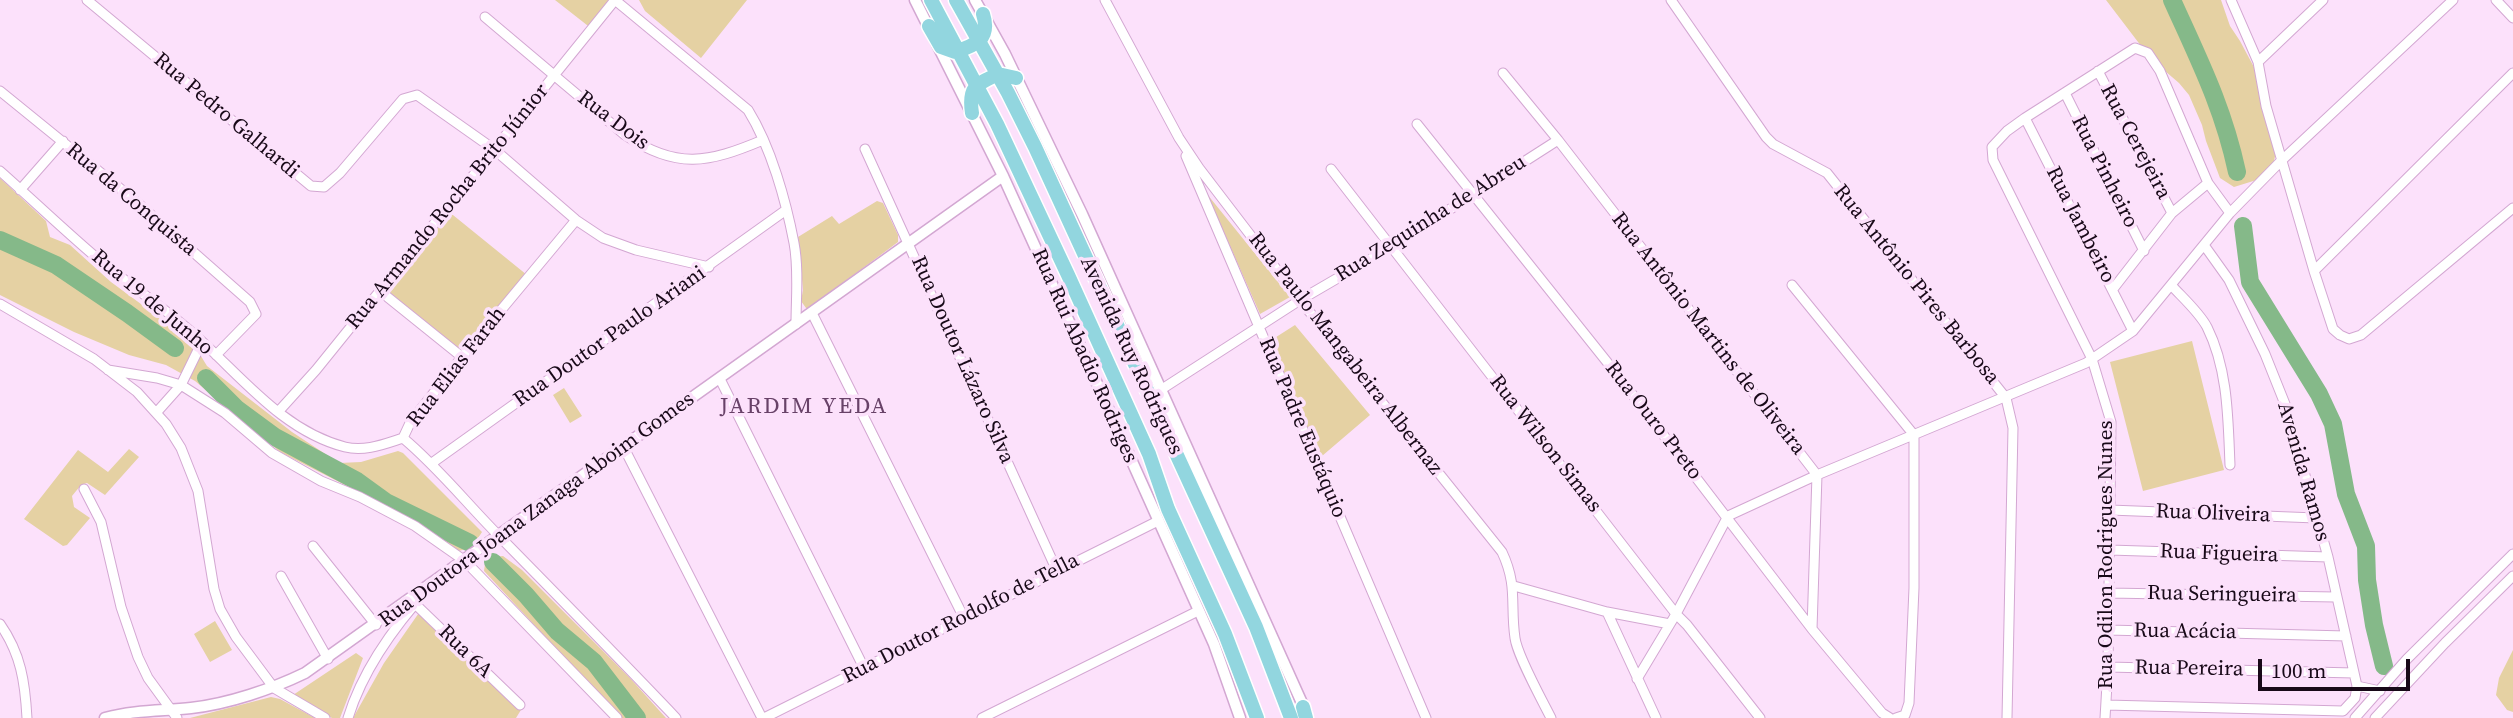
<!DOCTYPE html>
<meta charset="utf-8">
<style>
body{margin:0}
#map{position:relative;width:2513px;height:718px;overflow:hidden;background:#fce1fb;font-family:"Source Serif 4",serif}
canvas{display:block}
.scale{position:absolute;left:2258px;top:659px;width:152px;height:32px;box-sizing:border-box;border:4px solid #180918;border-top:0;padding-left:9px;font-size:21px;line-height:24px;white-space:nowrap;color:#180918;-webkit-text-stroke:5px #fce1fb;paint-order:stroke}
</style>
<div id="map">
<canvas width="2513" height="718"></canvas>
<div class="scale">100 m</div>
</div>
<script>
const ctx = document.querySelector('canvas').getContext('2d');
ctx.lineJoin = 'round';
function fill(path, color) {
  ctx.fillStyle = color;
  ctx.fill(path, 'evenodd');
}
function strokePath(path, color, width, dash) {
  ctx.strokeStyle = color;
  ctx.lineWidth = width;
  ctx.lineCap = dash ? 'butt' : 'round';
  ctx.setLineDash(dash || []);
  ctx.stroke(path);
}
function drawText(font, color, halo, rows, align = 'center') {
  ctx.font = font + ' "Source Serif 4",serif';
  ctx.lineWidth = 7;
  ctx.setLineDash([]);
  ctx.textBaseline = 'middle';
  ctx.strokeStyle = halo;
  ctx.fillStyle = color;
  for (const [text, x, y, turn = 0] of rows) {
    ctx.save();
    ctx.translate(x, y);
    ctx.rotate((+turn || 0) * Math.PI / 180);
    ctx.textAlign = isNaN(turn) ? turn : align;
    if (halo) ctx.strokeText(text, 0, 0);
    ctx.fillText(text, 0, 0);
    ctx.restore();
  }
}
const green = new Path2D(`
 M555,0H616L592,29Z
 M639,0H747L701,58L645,11Z
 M2106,0H2221L2230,26L2240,41L2263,84L2277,148L2273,165L2263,178L2234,187L2220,178L2206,141L2202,125L2189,95L2179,83L2151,59Z
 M0,178L46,221L50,237L70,245L111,282L175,329L196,348L207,366L292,432L339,463L361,462L398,451L403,453L482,532C476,542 470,548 459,551L414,520L280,452L195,381L166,365L129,355L74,332L0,295Z
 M1207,194L1290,297L1260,314Z
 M877,201L883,203L898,235V242L808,309L806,308L801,301L803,290L798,237L832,216L839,224Z
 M448,211L527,275L462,354L384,290Z
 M1295,325L1370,415L1315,462L1262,346Z
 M2192,341L2224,470L2143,491L2110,362Z
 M564,388L582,416L570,423L553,395Z
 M129,449L139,457L105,495L87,483L81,485L72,496L74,507L90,518L67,545L63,546L24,519L78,450L108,472Z
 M503,556L522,570L629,677L666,718H622L604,700L484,571L485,564L493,557Z
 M423,607L524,705L516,718H353L384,663Z
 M215,621L232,650L210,662L194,634Z
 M2513,650V712L2507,710L2496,695L2499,678Z
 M356,653L363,658L340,718H332L293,695Z
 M271,697L280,699L315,718H190Z`);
const river = new Path2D(`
 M2172,0C2199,60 2223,107 2237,172
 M2243,226L2250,282L2319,394L2333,424L2346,494L2366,546L2367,580L2374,625L2384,666
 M0,240L56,265L127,313L175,348
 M206,378L237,409L275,437L357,481L386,502L470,543
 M493,562L526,595L557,631L594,662L637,718`);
const minor = new Path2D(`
 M87,0L311,186L324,187L340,173L403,99L417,95L495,150L576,220L603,238L636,250L709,267
 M615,0L748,110C771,147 786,201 794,243C799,269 796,298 796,324
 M1105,0L1179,138L1199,168L1300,300L1502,552C1518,586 1510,604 1515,638C1517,655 1542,700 1551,718
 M1671,0L1766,137L1773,144L1827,173L2006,398L2013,428L2007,718
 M2231,0L2258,62L2266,106L2314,271L2333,329L2340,335L2349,339L2361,335L2513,208
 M2496,0L2513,18
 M485,17L625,135C677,170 708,163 763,140
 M2258,62L2323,0
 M2098,71L2172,213
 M1503,73L1558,140L1817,475L1812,629
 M0,91L133,199L250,302L256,314L216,355
 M2065,93L2144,251
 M2025,118L2133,331
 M1417,124L1619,377L1812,629L1882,713L1890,718
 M865,149L1057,571
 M1186,156L1426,718
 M1331,169L1676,614L1687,625L1760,718
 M0,171C35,202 68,234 104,264C134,288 167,310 196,336C242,377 283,431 345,447C365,452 384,444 403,438L410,423L462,357L576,220
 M20,190L63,141
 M2314,271L2513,73
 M1792,285L1914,435V588L1909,703L1905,715L1896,718
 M2171,285C2183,298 2199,312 2207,327C2228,369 2228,418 2230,465
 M2113,289L2172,213L2208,183
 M380,291L462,357
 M0,304L94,359L137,392L166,424L181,448L198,491L214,589L220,609L236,637L274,688L325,718
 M812,313L964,618
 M108,370L157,378L181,385L225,413L272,453L321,481L360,497L415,526L465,561L617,718
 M720,379L864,668
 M1162,389L1300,300L1391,247L1558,140
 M278,412L316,370L615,0
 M156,413L181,385L202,342
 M403,438C439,468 467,504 500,537C559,597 618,657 676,718
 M624,448L762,718
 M432,463L786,210
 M84,489L101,522L121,607L138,657L148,678L177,718
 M2110,510L2316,518
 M313,546L376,625
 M2110,550L2328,557
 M281,576L328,659
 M1514,586L1607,612L1670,624
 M2109,593L2335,597
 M412,601L520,705
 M1607,612L1656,718
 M0,624C21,654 25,682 27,718
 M2108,630L2346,636
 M2108,667L2354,673
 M1637,679L1676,614L1728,516L1817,475L2086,363L2133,331L2230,213L2281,161L2453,0
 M2357,686L2380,691
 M2106,705L2343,711L2355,698L2357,686L2328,557L2285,404L2265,354L2229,280L2204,245
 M348,718C363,669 396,624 430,587
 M764,718L1158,521
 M982,718L1198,611
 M2105,718L2108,667L2111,422L2092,359L1993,160L1992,147L2007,131L2025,118L2135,48L2148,53L2160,71L2208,183L2230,213
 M2355,718L2407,659L2513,554
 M2375,718L2445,643L2513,576`);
const tertiary = new Path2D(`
 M915,0L1003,176L1086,359L1214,644L1240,718
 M975,0L1005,54L1082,214L1306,712
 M105,718C134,710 162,711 191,708C228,704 272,689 305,673L1003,176`);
const primary = new Path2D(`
 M931,0L997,124L1068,275L1149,454L1168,509L1225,634L1257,718
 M956,0L1008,93L1035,147L1256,627L1291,718
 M929,26L941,47L955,52C976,45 991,39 983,14
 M972,113C968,86 976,85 998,74L1016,78
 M1303,707L1306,718`);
const streetNames = [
 ["Rua Pedro Galhardi",226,116,40],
 ["Rua Dois",613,121,37],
 ["Rua Cerejeira",2135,142,62],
 ["Rua Pinheiro",2104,172,63],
 ["Rua da Conquista",131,200,40],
 ["Rua Armando Rocha Brito Júnior",448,207,-51],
 ["Rua Zequinha de Abreu",1431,219,-32],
 ["Rua Jambeiro",2080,225,63],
 ["Rua Antônio Pires Barbosa",1916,285,51],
 ["Rua 19 de Junho",152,303,40],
 ["Rua Antônio Martins de Oliveira",1708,334,52],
 ["Rua Doutor Paulo Ariani",610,337,-35],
 ["Rua Paulo Mangabeira Albernaz",1345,354,52],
 ["Rua Rui Abadio Rodriges",1084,356,66],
 ["Avenida Ruy Rodrigues",1131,356,65],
 ["Rua Doutor Lázaro Silva",962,360,66],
 ["Rua Elias Farah",457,367,-52],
 ["Rua Ouro Preto",1653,421,52],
 ["Rua Padre Eustáquio",1302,428,67],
 ["Rua Wilson Simas",1545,444,52],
 ["Avenida Ramos",2303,472,74],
 ["Rua Doutora Joana Zanaga Aboim Gomes",537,510,-36],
 ["Rua Oliveira",2213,514,2],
 ["Rua Figueira",2219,554,2],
 ["Rua Odilon Rodrigues Nunes",2107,555,-90],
 ["Rua Seringueira",2222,595,1],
 ["Rua Doutor Rodolfo de Tella",961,619,-27],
 ["Rua Acácia",2185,632,1],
 ["Rua 6A",465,652,44],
 ["Rua Pereira",2189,669,1]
];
const neighbourhoodNames = [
 ["JARDIM YEDA",804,407]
];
fill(green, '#e5d1a3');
strokePath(river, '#85b989', 18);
strokePath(minor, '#d3a7d2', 11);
strokePath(tertiary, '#d3a7d2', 13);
strokePath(primary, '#fff', 17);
strokePath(minor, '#fff', 9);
strokePath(tertiary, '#fff', 10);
strokePath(primary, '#92d6df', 14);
drawText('21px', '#180918', '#fce1fb', streetNames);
ctx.letterSpacing = '2px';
drawText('23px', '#684268', '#fce1fb', neighbourhoodNames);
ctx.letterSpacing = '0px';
</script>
